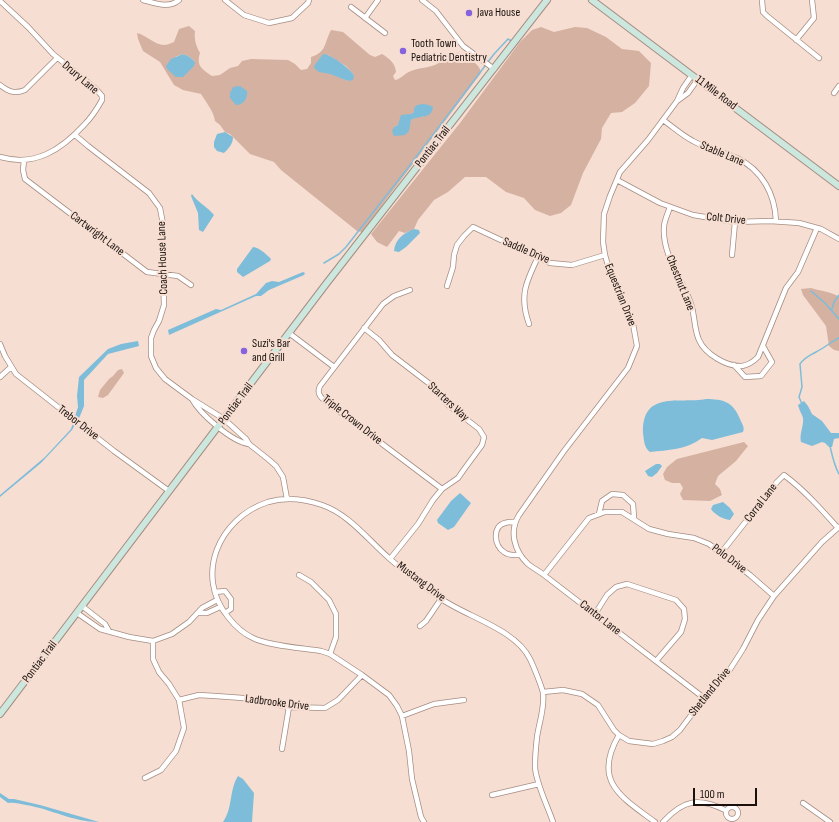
<!DOCTYPE html>
<style>
body{margin:0}
#map{position:relative;width:839px;height:822px;overflow:hidden;background:#f7ded2;font-family:"Sofia Sans Condensed",sans-serif}
canvas{display:block}
.scale{position:absolute;left:693px;top:788px;width:64px;height:18px;box-sizing:border-box;border:2px solid #1a110d;border-top:0;padding-left:5px;font-size:12px;line-height:14px;white-space:nowrap;color:#1a110d;-webkit-text-stroke:3px #f7ded2;paint-order:stroke}
</style>
<div id="map">
<canvas width="839" height="822"></canvas>
<div class="scale">100 m</div>
</div>
<script>
const ctx = document.querySelector('canvas').getContext('2d');
ctx.lineJoin = 'round';
function fill(path, color) {
  ctx.fillStyle = color;
  ctx.fill(path, 'evenodd');
}
function strokePath(path, color, width, dash) {
  ctx.strokeStyle = color;
  ctx.lineWidth = width;
  ctx.lineCap = dash ? 'butt' : 'round';
  ctx.setLineDash(dash || []);
  ctx.stroke(path);
}
function drawText(font, color, halo, rows, align = 'center') {
  ctx.font = font + ' "Sofia Sans Condensed",sans-serif';
  ctx.lineWidth = 4;
  ctx.setLineDash([]);
  ctx.textBaseline = 'middle';
  ctx.strokeStyle = halo;
  ctx.fillStyle = color;
  for (const [text, x, y, turn = 0] of rows) {
    ctx.save();
    ctx.translate(x, y);
    ctx.rotate((+turn || 0) * Math.PI / 180);
    ctx.textAlign = isNaN(turn) ? turn : align;
    if (halo) ctx.strokeText(text, 0, 0);
    ctx.fillText(text, 0, 0);
    ctx.restore();
  }
}
const green = new Path2D(`
 M189,26L195,31C194,39 196,46 200,53C196,66 202,69 212,76L220,75L230,68L238,66L242,61L251,59L288,60L295,64L301,70L307,69L311,63V57C327,52 324,43 331,30L343,32L370,55L375,57L382,54C390,59 395,63 396,72L393,76L395,80C401,79 405,73 411,71C418,68 427,68 435,65C451,58 453,45 470,59C476,64 480,66 481,73L362,232L357,231L281,170L274,162L250,154L230,134L225,132L220,125L215,121C214,112 206,102 201,94L183,90L174,85L160,62L143,51L138,39L137,33C146,35 155,45 164,45C167,45 171,43 174,42L179,29ZM183,54L190,57L195,62L175,57ZM328,55L346,66L354,75L348,81L330,73H324ZM414,112L424,117H415L411,120L409,125L394,127L398,125Z
 M541,27L554,32L575,27L587,28L606,37L622,49L639,51L651,63L649,86L635,103L622,112L611,113L602,128L601,139L583,173L571,205L561,213L550,216L535,210L524,198L506,192L486,177H465L448,192L434,200L418,220L414,229L405,233L399,231L387,247L377,242L371,234L460,123L520,42L532,30Z
 M811,288C820,291 833,292 839,297V351L834,350L829,346L826,326L803,295L801,289Z
 M122,369L124,373L108,395L103,398L98,397L100,390L109,379L113,376L118,370Z
 M744,442L748,446L736,461L718,476L715,484L720,489L722,495L710,501L683,500L680,494L683,488L680,483H672L665,480L663,474L667,467L677,459Z`);
const water = new Path2D(`
 M183,54L190,57L195,62L194,66L183,77H176L167,69L166,66L171,59Z
 M323,54C332,55 348,67 354,75L353,80L348,81L330,74L319,72L315,69L314,66Z
 M240,86L247,91C248,99 243,105 236,105L230,98V93L233,87Z
 M423,104L429,105L433,107C432,120 418,115 411,120L409,131L405,135L394,136L392,131L394,127L398,125L401,115L411,114L414,112V108L417,105Z
 M225,132L233,137C233,144 229,148 224,153L217,151L214,147V142L217,134Z
 M192,194C197,202 208,207 214,215L203,232L199,230L198,213L191,196Z
 M414,229L419,230L420,233L406,247L399,252L394,251C395,239 404,233 414,229Z
 M253,247C260,248 266,254 271,259L270,261L243,277L237,272V269Z
 M303,272L305,273L304,275L269,290L261,296H256L169,335L168,330L216,309L221,310L256,294L266,283L272,281L279,282Z
 M138,341L139,346L108,354L84,380V406L80,416L72,430L41,463L0,497V495L45,457L71,429L78,407L77,396L79,377L108,349L121,344Z
 M706,399C724,399 733,402 740,419C742,424 745,427 743,432L712,440L702,438C686,450 668,450 650,452C644,448 644,440 643,433C642,390 679,404 706,399Z
 M804,401L808,406L812,414L822,421L831,433H839V438L834,439L832,447H829L825,443L822,442L812,446L801,442C799,434 804,426 803,418C802,414 799,410 798,405Z
 M656,464H660L662,466L657,473L652,477L648,476L645,471Z
 M460,493L471,503L454,527L448,530L438,523L437,520L451,501Z
 M723,502L730,508L734,514L730,520C723,519 715,515 711,509L713,505Z
 M238,776L243,779L254,793L252,822H223C233,808 229,790 238,776Z
 M0,793L9,799H14L40,805L99,822C73,822 51,809 26,805C19,804 15,802 8,803L0,797Z`);
const stream = new Path2D(`
 M324,263L339,254L346,247L407,169L494,54L508,39L513,42
 M811,291L825,303L839,319
 M832,309L834,302L839,295
 M802,404L799,397L802,387L800,364C805,357 809,356 816,352C824,348 831,342 839,338
 M830,446C832,455 834,465 839,474`);
const street = new Path2D(`
 M143,0C154,3 169,9 179,0
 M225,0L244,15L269,23L292,18L308,3L309,0
 M422,0L436,11L463,46L494,69
 M762,0L763,12L767,16L819,58
 M0,1L28,27L53,54L96,89L102,96V100C97,109 91,118 84,125C61,150 35,167 0,157
 M351,7L385,33
 M365,18L378,0
 M796,40L814,18L812,0
 M698,79L688,93L677,101L648,140L620,172L610,196L604,214L603,242L605,255L609,269L633,324L637,346L628,368L564,451L519,515C509,531 514,551 528,564C533,568 539,571 544,575L704,698
 M0,85C9,92 15,94 25,90L57,58
 M834,93L839,86
 M677,101L683,88L692,75
 M663,120C673,127 683,136 693,141C707,149 723,152 737,158C762,170 775,194 776,221
 M75,135L88,146L149,193L160,208L163,224V275L164,305L159,321L154,330L151,338V356L156,368L165,379L192,399L224,419L246,439L249,444L268,459L276,466L283,477L287,499
 M24,160L23,170L25,179L147,272L178,276L191,285
 M617,180L660,203L693,215L735,222L770,221L799,223L821,229L839,239
 M670,207C668,213 664,221 664,227C662,256 683,279 691,304C695,316 694,329 699,340C705,354 727,367 742,366C748,365 754,361 758,357L786,288L798,272L817,228
 M732,255L735,222
 M447,286L453,267L454,255L457,245L464,236L473,227L550,263L572,265L605,255
 M410,290L394,296L383,304L320,386C317,392 319,396 324,400L442,489
 M529,324C519,296 526,282 538,257
 M364,328L379,340L392,355L435,388L448,405L479,429L484,437L482,445L465,468L458,478L442,489L433,500L418,524L390,559
 M289,333L334,367
 M0,344L5,356L16,374L114,451L169,491
 M734,365L745,377L761,376L772,362L763,346
 M0,377L11,367
 M192,399C200,414 232,442 249,444
 M599,514L602,501L612,494L623,495L633,504L634,518
 M514,522C511,522 507,522 505,523C492,526 494,546 504,552C509,556 514,555 519,555
 M721,553L777,482L784,475C804,490 821,509 838,528
 M299,575L311,582L329,600L336,614V637L330,654
 M544,575L589,518L605,512H622L649,529L668,534L694,538L709,544L750,575L774,596
 M215,592L225,591L231,599V609L225,613
 M82,606L105,624L109,631
 M77,613L100,629L129,637L153,641L172,634L189,622L202,608L217,600
 M198,613H207L220,607
 M595,614L607,595L616,587L627,584L676,600L684,609L685,619L681,632L656,661
 M420,626L426,621L441,599
 M543,692L563,690L582,694L598,705L614,730L619,735L629,741L653,744L663,741L672,737L680,730L707,694L727,674L743,649L758,620L774,596L822,542L839,527
 M179,700L199,695L215,696L243,698L289,707L325,708L338,700L362,675
 M402,716L434,704L464,700
 M619,735C592,781 621,797 655,822
 M282,749L289,707
 M145,778L161,770L176,751L184,728L179,700L169,684L159,672L153,659V641
 M492,795L539,784
 M803,803L830,822
 M726 813a6 6 0 1 1 12 0a6 6 0 1 1-12 0Z
 M424,822L421,817L412,779L409,751L402,716L397,706L389,695L362,675L330,654L321,651C302,648 269,646 253,638C242,633 235,626 228,617C194,575 219,518 268,502C285,497 305,499 322,505C349,514 369,541 390,559C405,572 421,584 437,596C463,616 515,628 530,659C533,665 542,687 543,693C545,707 539,723 537,737C536,746 535,757 535,766C535,781 548,807 553,822
 M663,822C683,800 698,797 725,810`);
const secondary = new Path2D(`
 M592,0L839,186
 M0,714L326,284L547,0`);
const markers = [
 [469,13,4,"#8662dd"],
 [403,51,4,"#8662dd"],
 [244,351,4,"#8662dd"]
];
const poiNames = [
 ["Java House",477,13],
 ["Tooth Town",411,44],
 ["Pediatric Dentistry",411,58],
 ["Suzi's Bar",252,344],
 ["and Grill",252,358]
];
const streetNames = [
 ["Drury Lane",80,78,40],
 ["11 Mile Road",716,93,37],
 ["Pontiac Trail",433,147,-52],
 ["Stable Lane",722,154,23],
 ["Colt Drive",726,219,6],
 ["Cartwright Lane",97,234,37],
 ["Saddle Drive",526,251,23],
 ["Coach House Lane",163,258,-92],
 ["Chestnut Lane",680,283,68],
 ["Equestrian Drive",620,295,68],
 ["Starters Way",448,402,43],
 ["Pontiac Trail",236,404,-53],
 ["Triple Crown Drive",352,420,38],
 ["Trebor Drive",78,423,38],
 ["Corral Lane",761,503,-52],
 ["Polo Drive",729,559,37],
 ["Mustang Drive",421,582,37],
 ["Cantor Lane",600,618,38],
 ["Pontiac Trail",40,662,-53],
 ["Shetland Drive",710,692,-51],
 ["Ladbrooke Drive",277,703,7]
];
fill(green, '#d4b1a1');
fill(water, '#7ebdda');
strokePath(stream, '#7ebdda', 1.5);
strokePath(street, '#a58d83', 6);
strokePath(secondary, '#a58d83', 8);
strokePath(street, '#fff', 4.5);
strokePath(secondary, '#cce8de', 6);
for (const [x, y, r, color] of markers) {
  const dot = new Path2D();
  dot.arc(x, y, r, 0, 2 * Math.PI);
  ctx.fillStyle = color;
  ctx.fill(dot);
  strokePath(dot, '#f7ded2', 1.5);
}
drawText('12px', '#1a110d', '#f7ded2', poiNames, 'left');
drawText('12px', '#1a110d', '#f7ded2', streetNames);
</script>
